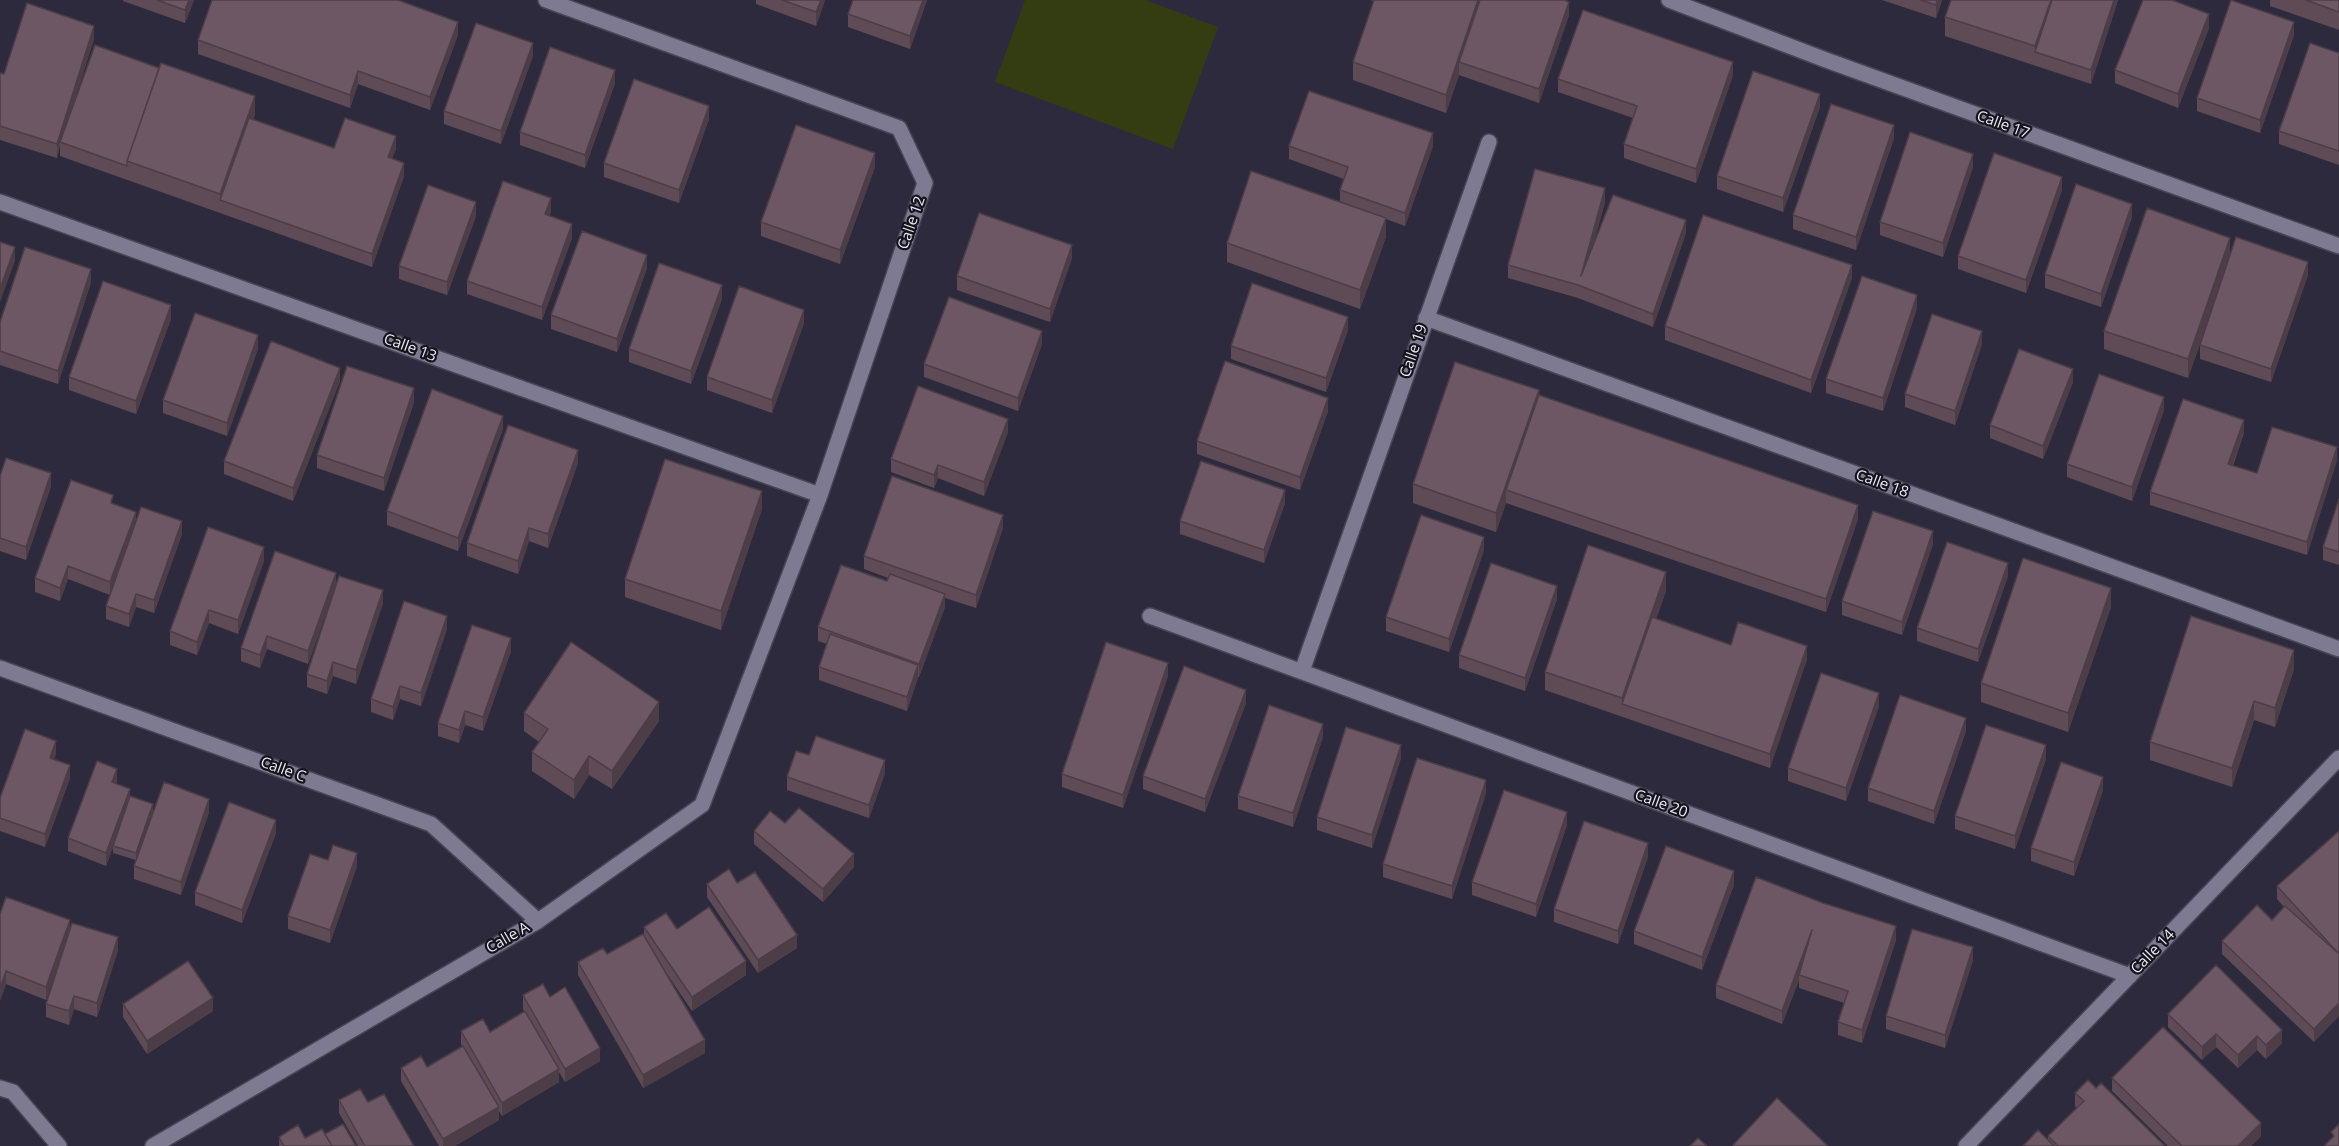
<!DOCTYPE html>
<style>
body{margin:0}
canvas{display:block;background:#2d2a3d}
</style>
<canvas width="2339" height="1146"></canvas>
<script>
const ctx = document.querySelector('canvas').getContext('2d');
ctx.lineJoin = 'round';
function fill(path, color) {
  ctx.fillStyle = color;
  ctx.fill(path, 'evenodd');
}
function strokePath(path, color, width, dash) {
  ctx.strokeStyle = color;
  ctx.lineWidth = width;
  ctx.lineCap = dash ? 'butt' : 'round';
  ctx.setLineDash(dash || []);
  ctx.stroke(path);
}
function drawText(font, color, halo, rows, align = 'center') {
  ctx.font = font + ' "Open Sans",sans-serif';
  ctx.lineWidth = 4.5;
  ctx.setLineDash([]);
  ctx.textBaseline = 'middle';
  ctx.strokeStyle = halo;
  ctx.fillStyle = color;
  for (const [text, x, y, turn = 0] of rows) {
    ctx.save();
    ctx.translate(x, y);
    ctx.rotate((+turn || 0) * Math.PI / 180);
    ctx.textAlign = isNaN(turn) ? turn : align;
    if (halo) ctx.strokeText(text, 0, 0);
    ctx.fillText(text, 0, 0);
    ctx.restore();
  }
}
const green = new Path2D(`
 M1025,0H1145L1218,27L1173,149L995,82Z`);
const minor = new Path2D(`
 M1669,0L1826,60L2339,246
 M0,202L820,495
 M1426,318L2339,649
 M1150,616L2130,976
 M0,668L431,824L538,921
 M1302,671L1489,142
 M0,1088L13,1092L59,1146
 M153,1146L538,921L702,805L820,495L925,183L899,128L546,0
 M1966,1146L2339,758`);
const wall = new Path2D(`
 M123,0H194L185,23L123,1Z
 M756,0H825L816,26L756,4Z
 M853,0H927L910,49L848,27V14Z
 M1370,0H1565L1569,15L1539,103L1459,75L1446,113L1353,80V62L1374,1Z
 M1882,0H1942L1936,18Z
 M2118,0L2091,84L1945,36V17Z
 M2270,0H2339V30L2270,6Z
 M2209,28L2178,108L2115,83V70Z
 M458,35L430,110L358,84L350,108L198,54V40Z
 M2294,35L2260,133L2197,111V98Z
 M94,39L68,121L255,115L253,119L334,148L396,149L392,158L404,176L372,267L60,156V145L57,158L0,140V73L4,74Z
 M2339,53V165L2279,144V131Z
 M533,56L501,144L444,124V111Z
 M1733,75L1696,183L1624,158V144L1633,118L1558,92V79Z
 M615,83L585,168L520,145V132Z
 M1820,107L1783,212L1717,189V176Z
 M709,119L679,203L604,177V163Z
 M1894,138L1856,250L1793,229V215Z
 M1289,146H1433L1405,226L1386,219V237L1360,309L1227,262V243L1340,202V190L1344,179L1289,159Z
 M875,167L840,264L761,236V222Z
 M1973,167L1943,257L1880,235V222Z
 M2062,190L2026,293L1958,269V256Z
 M1605,202L1593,246L1686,233L1653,327L1578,298L1508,278V265Z
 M551,211L549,216L572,238L542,320L467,294V281Z
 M476,216L447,295L399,279V266Z
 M2132,217L2101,307L2045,288V274Z
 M2230,255L2308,275L2271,382L2200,359V345L2212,310L2188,378L2104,349V331Z
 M1072,258L1050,322L957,290V276Z
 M647,268L617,352L551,329V315Z
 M1852,278L1811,393L1665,340V326Z
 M91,282L58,384L0,365V322Z
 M722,299L691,384L629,362V349Z
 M1917,308L1883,411L1826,393V379Z
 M171,319L136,414L69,390V377Z
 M804,323L772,413L707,390V377Z
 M1348,330L1326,392L1231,359V346Z
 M1042,344L1018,411L924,377V364Z
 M1982,344L1955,425L1905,407V394Z
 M258,349L227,436L163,413V400Z
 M340,381L293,501L224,474V461Z
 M2073,382L2043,459L1990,438V425Z
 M1539,395L1858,519L1826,612L1506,503L1496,532L1413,503V484Z
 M414,402L384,491L317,468V455Z
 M2164,410L2132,501L2067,477V464Z
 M1328,411L1300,490L1197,454V441Z
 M503,429L458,551L387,525V511Z
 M1008,432L984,496L938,478L934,488L891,472V459Z
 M2244,433L2233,466L2257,473L2337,460L2307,555L2150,505V492Z
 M578,463L548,548L529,541L518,574L467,556V543Z
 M0,476L51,486L26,560L0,551Z
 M2339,499V565L2323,560V547Z
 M1285,503L1264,563L1180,534V521Z
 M113,504L136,521L182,534L154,613L136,607L129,627L106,619V606L110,595L68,579L60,601L35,592V578Z
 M762,509L721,630L625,597V579Z
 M1003,528L976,608L945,598V607L919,677H918L907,711L819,680V667L827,644L818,641V627L887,581L888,578L864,569V556Z
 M1933,544L1902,635L1842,615V601Z
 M1484,550L1449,652L1386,631V617Z
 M264,561L238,634L209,623L197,655L170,645V631Z
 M2008,576L1978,662L1917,641V628Z
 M336,585L383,603L356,684L333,676L327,694L307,687V674L331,600L308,664L267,649L260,668L241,661V648Z
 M1666,591L1656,619L1731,645L1807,659L1770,768L1545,690V672Z
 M1557,599L1525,691L1459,668V655Z
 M2111,607L2068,732L1981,702V683Z
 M447,629L421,706L400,699L393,720L371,712V699Z
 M511,651L483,731L465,725L459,743L438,736V723Z
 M2294,669L2275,727L2254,720L2232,787L2150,760V742Z
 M1168,676L1123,808L1062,787V774Z
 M1246,703L1205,812L1143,789V776Z
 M1879,706L1846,801L1788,781V768Z
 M524,713L659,721L612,789L589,775L574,799L532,771V752L539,742L524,731Z
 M1966,731L1934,824L1868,801V788Z
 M1323,737L1293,827L1238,809V796Z
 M56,754L54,759L70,778L45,847L0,831V798Z
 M809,755L885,773L869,818L787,790V777Z
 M1401,758L1372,848L1317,830V817Z
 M2046,759L2015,849L1955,829V816Z
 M117,782L116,784L130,798L153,811L136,860L113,853V847L106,866L68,851V838Z
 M2103,790L2074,876L2031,861V848Z
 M1486,793L1452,899L1383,877V864Z
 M209,812L181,895L134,879V866Z
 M785,823L854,867L823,902L754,844V831Z
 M1567,825L1536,917L1472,895V882Z
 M2339,831V1016L2314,1042L2222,954V941L2272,920L2284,907L2277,899V886Z
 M276,833L242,923L195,905V892Z
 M1648,857L1618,944L1554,922V909Z
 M328,860L357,866L330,943L288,929V916Z
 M737,883L797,948L758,973L707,897V884Z
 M1734,885L1702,970L1634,944V931Z
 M0,914L70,930L118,950L97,1017L74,1009L69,1025L46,1017V1004L61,958L46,1000L6,984L0,1001Z
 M644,927L677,929L746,975L692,1011L665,971L705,1053L643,1088L578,975V962L607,954L644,936Z
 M1896,940L1862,1043L1838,1035V1022L1844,1003L1799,988V980L1782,1024L1716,998V985Z
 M1973,960L1945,1048L1886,1029V1016Z
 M523,995L550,997L600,1061L565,1082L559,1072V1082L502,1116L499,1111V1120L455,1146H439L401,1081V1068L427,1067L462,1047L461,1044V1031L490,1032L524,1012L523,1009Z
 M123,1004L213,1011L147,1054L123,1017Z
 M2168,1014L2282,1043L2266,1059L2257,1050L2238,1068L2216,1047L2202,1060L2168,1027Z
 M2112,1078L2261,1136L2251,1146H2168L2112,1091Z
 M2096,1088L2165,1146H2023L2048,1140V1136L2077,1108L2075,1106V1093Z
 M339,1100L414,1146H358L339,1113Z
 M325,1134L356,1146H279V1137L305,1138Z`);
const shadedWall = new Path2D(`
 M189,0H194L185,23V10Z
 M821,0H825L816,26V12Z
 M923,0H927L910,49V36Z
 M1478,0H1485L1459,62V75L1446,113V95Z
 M1937,0H1942L1936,18V5Z
 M2051,0H2057L2035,52V46Z
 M2114,0H2118L2091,84V70Z
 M1569,2V15L1539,103V89Z
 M2209,14V28L2178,108V94Z
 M458,22V35L430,110V97Z
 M2294,22V35L2260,133V120Z
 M94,26V39L61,143L60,142L57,158V144Z
 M533,43V56L501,144V131Z
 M1733,62V75L1696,183V169Z
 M615,70V83L585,168V155Z
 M358,71V84L350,108V95Z
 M1820,94V107L1783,212V198Z
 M255,96V115L224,201L220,200V194Z
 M709,106V119L679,203V190Z
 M1894,125V138L1856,250V237Z
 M1433,133V146L1405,226V213Z
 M396,136V149L388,170V157Z
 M875,153V167L840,264V250Z
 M1973,154V167L1943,257V243Z
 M404,163V176L372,267V254Z
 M2062,177V190L2026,293V280Z
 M1605,188V202L1582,286L1581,276Z
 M551,198V211L545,228V214Z
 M476,202V216L447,295V282Z
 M2132,204V217L2101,307V294Z
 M1386,218V237L1360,309V290Z
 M1686,220V233L1653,327V314Z
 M572,224V238L542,320V307Z
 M2230,238V257L2188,378V359Z
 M1072,245V258L1050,322V309Z
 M15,247V261L0,302V289Z
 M647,255V268L617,352V339Z
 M2308,262V275L2271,382V369Z
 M1852,265V278L1811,393V380Z
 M91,269V282L58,384V371Z
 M722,285V299L691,384V371Z
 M1917,295V308L1883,411V398Z
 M171,305V319L136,414V401Z
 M804,310V323L772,413V400Z
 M1348,317V330L1326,392V378Z
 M1042,331V344L1018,411V398Z
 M1982,331V344L1955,425V411Z
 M258,335V349L227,436V423Z
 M340,368V381L293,501V488Z
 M2073,369V382L2043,459V446Z
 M414,388V402L384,491V478Z
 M1539,390V409L1506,490V503L1496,532V513Z
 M2164,397V410L2132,501V487Z
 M1328,398V411L1300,490V477Z
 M503,416V429L458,551V538Z
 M1008,419V432L984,496V482Z
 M2244,420V433L2228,477V464Z
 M2337,447V460L2307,555V542Z
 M578,450V463L548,548V534Z
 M938,465V478L934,488V475Z
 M51,473V486L26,560V547Z
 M1285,490V503L1264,563V550Z
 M762,491V509L721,630V611Z
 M1858,505V519L1826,612V599Z
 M136,512V525L110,595V582Z
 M1003,515V528L976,608V595Z
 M182,521V534L154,613V600Z
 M529,528V541L518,574V561Z
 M1933,531V544L1902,635V622Z
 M1484,537V550L1449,652V639Z
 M264,547V561L238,634V620Z
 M2008,563V576L1978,662V649Z
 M68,566V579L60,601V588Z
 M1666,572V591L1626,705L1622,704V717V698Z
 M336,573V586L308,664V651Z
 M1557,586V599L1525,691V678Z
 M2111,588V607L2068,732V713Z
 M383,590V603L356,684V670Z
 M136,594V607L129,627V614Z
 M945,594V607L919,677V664Z
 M209,610V623L197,655V642Z
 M447,616V629L421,706V693Z
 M267,636V649L260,668V655Z
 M511,638V651L483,731V717Z
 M1807,646V659L1770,768V754Z
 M2294,650V669L2275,727V708Z
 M333,662V676L327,694V681Z
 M1168,663V676L1123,808V795Z
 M918,665V678L907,711V697Z
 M400,686V699L393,720V707Z
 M1246,690V703L1205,812V799Z
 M1879,693V706L1846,801V788Z
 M2254,701V720L2232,787V768Z
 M659,702V721L612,789V771Z
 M465,711V725L459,743V730Z
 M1966,718V731L1934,824V811Z
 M1323,724V737L1293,827V813Z
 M56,741V754L50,771V758Z
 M1401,745V758L1372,848V835Z
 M2046,745V759L2015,849V836Z
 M589,756V775L574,799V780Z
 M885,760V773L869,818V805Z
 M70,765V778L45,847V834Z
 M117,769V782L112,795V782Z
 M2103,777V790L2074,876V862Z
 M1486,780V793L1452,899V886Z
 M130,789V802L106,866V853Z
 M209,799V812L181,895V882Z
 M153,804V811L136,860V853Z
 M1567,812V825L1536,917V904Z
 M276,820V833L242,923V910Z
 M1648,843V857L1618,944V931Z
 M357,853V866L330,943V930Z
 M854,854V867L823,902V889Z
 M1734,871V885L1702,970V957Z
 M70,920V933L46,1000V987Z
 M1896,926V940L1862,1043V1030Z
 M1812,930L1799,975V980L1782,1024V1011Z
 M797,935V948L758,973V960Z
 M118,937V950L97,1017V1003Z
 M1973,947V960L1945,1048V1035Z
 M746,961V975L692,1011V997Z
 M6,971V984L0,1001V988Z
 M74,996V1009L69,1025V1011Z
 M213,998V1011L147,1054V1041Z
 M2339,1003V1016L2314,1042V1029Z
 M2282,1030V1043L2266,1059V1045Z
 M2216,1034V1047L2202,1060V1047Z
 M2257,1036V1050L2238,1068V1055Z
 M705,1040V1053L643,1088V1075Z
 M600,1048V1061L565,1082V1069Z
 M559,1069V1082L502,1116V1103Z
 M499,1107V1120L455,1146H443V1139Z
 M2261,1123V1136L2251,1146H2238Z`);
const building = new Path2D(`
 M157,0H189L185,10Z
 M212,0H398L458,22L430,97L358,71L350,95L198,40Z
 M782,0H821L816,12Z
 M853,0H923L910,36L848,14Z
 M1374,0H1478L1446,95L1353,62Z
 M1480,0H1565L1569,2L1539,89L1459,62Z
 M1920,0H1937L1936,5Z
 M1951,0H2051L2035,46L1945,17Z
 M2052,0H2114L2091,70L2035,52Z
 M2143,0H2172L2209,14L2178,94L2115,70Z
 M2231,0L2294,22L2260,120L2197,98Z
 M2306,0H2339V12Z
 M27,3L94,26L57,144L0,126V73L4,74Z
 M1583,10L1733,62L1696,169L1624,144L1637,106L1558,79Z
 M476,23L533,43L501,131L444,111Z
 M2310,43L2339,53V151L2279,131Z
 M95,45L159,68L127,161V166L60,142Z
 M550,47L615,70L585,155L520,132Z
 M161,63L255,96L220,194L127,161Z
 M1753,71L1820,94L1783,198L1717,176Z
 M634,79L709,106L679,190L604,163Z
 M1309,91L1433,133L1405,213L1340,190L1348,167L1289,146Z
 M1831,104L1894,125L1856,237L1793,215Z
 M249,118L334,148L345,118L396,136L388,157L404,163L372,254L220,200Z
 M796,125L875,153L840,250L761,222Z
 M1910,132L1973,154L1943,243L1880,222Z
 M1994,153L2062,177L2026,280L1958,256Z
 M1535,169L1605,188L1581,276L1613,195L1686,220L1653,314L1578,285L1508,265Z
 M1251,171L1386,218L1360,290L1227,243Z
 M503,181L551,198L545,214L572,224L542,307L467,281Z
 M2076,184L2132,204L2101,294L2045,274Z
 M428,185L476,202L447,282L399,266Z
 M2147,208L2230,238L2188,359L2104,331Z
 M979,213L1072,245L1050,309L957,276Z
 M1703,215L1852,265L1811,380L1665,326Z
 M582,231L647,255L617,339L551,315Z
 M2236,237L2308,262L2271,369L2200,345Z
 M0,242L15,247L0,289Z
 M25,247L91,269L58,371L0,351V322Z
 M659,263L722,285L691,371L629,349Z
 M1862,276L1917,295L1883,398L1826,379Z
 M103,281L171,305L136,401L69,377Z
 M1252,283L1348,317L1326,378L1231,346Z
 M739,286L804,310L772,400L707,377Z
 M949,297L1042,331L1018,398L924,364Z
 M195,313L258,335L227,423L163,400Z
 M1932,314L1982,331L1955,411L1905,394Z
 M271,341L340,368L293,488L224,461Z
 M2019,349L2073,369L2043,446L1990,425Z
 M1225,361L1328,398L1300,477L1197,441Z
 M1455,362L1539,390L1496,513L1413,484Z
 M347,366L414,388L384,478L317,455Z
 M2099,374L2164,397L2132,487L2067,464Z
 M918,386L1008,419L984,482L938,465L934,475L891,459Z
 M432,389L503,416L458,538L387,511Z
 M1539,395L1858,505L1826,599L1506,490Z
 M2183,399L2244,420L2228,464L2257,473L2272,427L2337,447L2307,542L2150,492Z
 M508,425L578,450L548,534L529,528L518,561L467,543Z
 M6,458L51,473L26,547L0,538V476Z
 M665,459L762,491L721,611L625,579Z
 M1201,461L1285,490L1264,550L1180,521Z
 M892,476L1003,515L976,595L864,556Z
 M71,480L113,495L111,503L136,512L110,582L68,566L60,588L35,578Z
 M2339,499V552L2323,547Z
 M141,507L182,521L154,600L136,594L129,614L106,606Z
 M1873,511L1933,531L1902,622L1842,601Z
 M1421,515L1484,537L1449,639L1386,617Z
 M208,527L264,547L238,620L209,610L197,642L170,631Z
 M1947,542L2008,563L1978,649L1917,628Z
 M1588,545L1666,572L1622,698L1545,672Z
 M275,551L336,573L308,651L267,636L260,655L241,648Z
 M2023,558L2111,588L2068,713L1981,683Z
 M1491,563L1557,586L1525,678L1459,655Z
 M841,565L887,581L890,574L945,594L919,664L818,627Z
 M339,576L383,590L356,670L333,662L327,681L307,674Z
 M404,601L447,616L421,693L400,686L393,707L371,699Z
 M2191,616L2294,650L2275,708L2254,701L2232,768L2150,742Z
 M1652,617L1731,645L1738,622L1807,646L1770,754L1622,704Z
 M472,625L511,638L483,717L465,711L459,730L438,723Z
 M830,634L918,665L907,697L819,667Z
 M571,642L659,702L612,771L589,756L574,780L532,752L548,729L524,713Z
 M1106,642L1168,663L1123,795L1062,774Z
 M1184,666L1246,690L1205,799L1143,776Z
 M1821,673L1879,693L1846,788L1788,768Z
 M1900,695L1966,718L1934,811L1868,788Z
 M1269,705L1323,724L1293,813L1238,796Z
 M1986,725L2046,745L2015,836L1955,816Z
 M1346,727L1401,745L1372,835L1317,817Z
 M25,729L56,741L50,758L70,765L45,834L0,818V798Z
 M816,736L885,760L869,805L787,777L796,751L809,755Z
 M1417,758L1486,780L1452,886L1383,864Z
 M97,761L117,769L112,782L130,789L106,853L68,838Z
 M2061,762L2103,777L2074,862L2031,848Z
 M164,782L209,799L181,882L134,866Z
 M1504,790L1567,812L1536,904L1472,882Z
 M130,796L153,804L136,853L113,846Z
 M229,802L276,820L242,910L195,892Z
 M799,808L854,854L823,889L754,831L770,811L785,823Z
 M1584,821L1648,843L1618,931L1554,909Z
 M2339,831V1003L2314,1029L2222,941L2257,905L2272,920L2285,906L2338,953L2277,886Z
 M333,845L357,853L330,930L288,916L310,854L328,860Z
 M1666,846L1734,871L1702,957L1634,931Z
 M729,869L737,883L755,872L797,935L758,960L707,884Z
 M1756,877L1823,903L1896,926L1862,1030L1838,1022L1848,991L1799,975L1812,930L1782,1011L1716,985Z
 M6,897L70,920L46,987L6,971L0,988V914Z
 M709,907L746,961L692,997L644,927L666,913L677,929Z
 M72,923L118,937L97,1003L74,996L69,1011L46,1004Z
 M1912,929L1973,947L1945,1035L1886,1016Z
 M643,934L705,1040L643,1075L578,962L603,948L607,954Z
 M188,961L213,998L147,1041L123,1004Z
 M2216,965L2282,1030L2266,1045L2257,1036L2238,1055L2216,1034L2202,1047L2168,1014Z
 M543,984L550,997L565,987L600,1048L565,1069L523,995Z
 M525,1011L559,1069L502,1103L461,1031L483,1019L490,1032Z
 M2163,1027L2261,1123L2238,1146H2182L2112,1078Z
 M463,1046L499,1107L443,1139L401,1068L421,1056L427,1067Z
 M2088,1080L2096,1088L2101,1083L2165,1146H2058L2048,1136L2084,1101L2075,1093Z
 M360,1089L368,1102L384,1094L414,1146H365L339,1100Z
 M1777,1098L1828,1146H1735L1733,1145Z
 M343,1124L356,1146H332L325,1134Z
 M2339,1124V1146H2324L2334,1136L2331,1132Z
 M298,1125L305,1138L322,1129L332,1146H284L279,1137Z
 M2038,1130L2054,1146H2023Z
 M1698,1138L1707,1146H1690Z`);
const streetNames = [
 ["Calle 17",2003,125,20],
 ["Calle 12",912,223,-71],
 ["Calle 13",410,348,20],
 ["Calle 19",1414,351,-71],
 ["Calle 18",1882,484,20],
 ["Calle C",283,770,20],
 ["Calle 20",1661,804,20],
 ["Calle A",508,938,-30],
 ["Calle 14",2153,952,-46]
];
fill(green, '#333d11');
strokePath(minor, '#484555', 18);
strokePath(minor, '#7e7a91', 15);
fill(wall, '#5e4b56');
fill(shadedWall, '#4c3d46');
fill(building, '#6d5764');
strokePath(building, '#4c3d46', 1.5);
drawText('15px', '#e9e7f4', '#15141c', streetNames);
</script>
